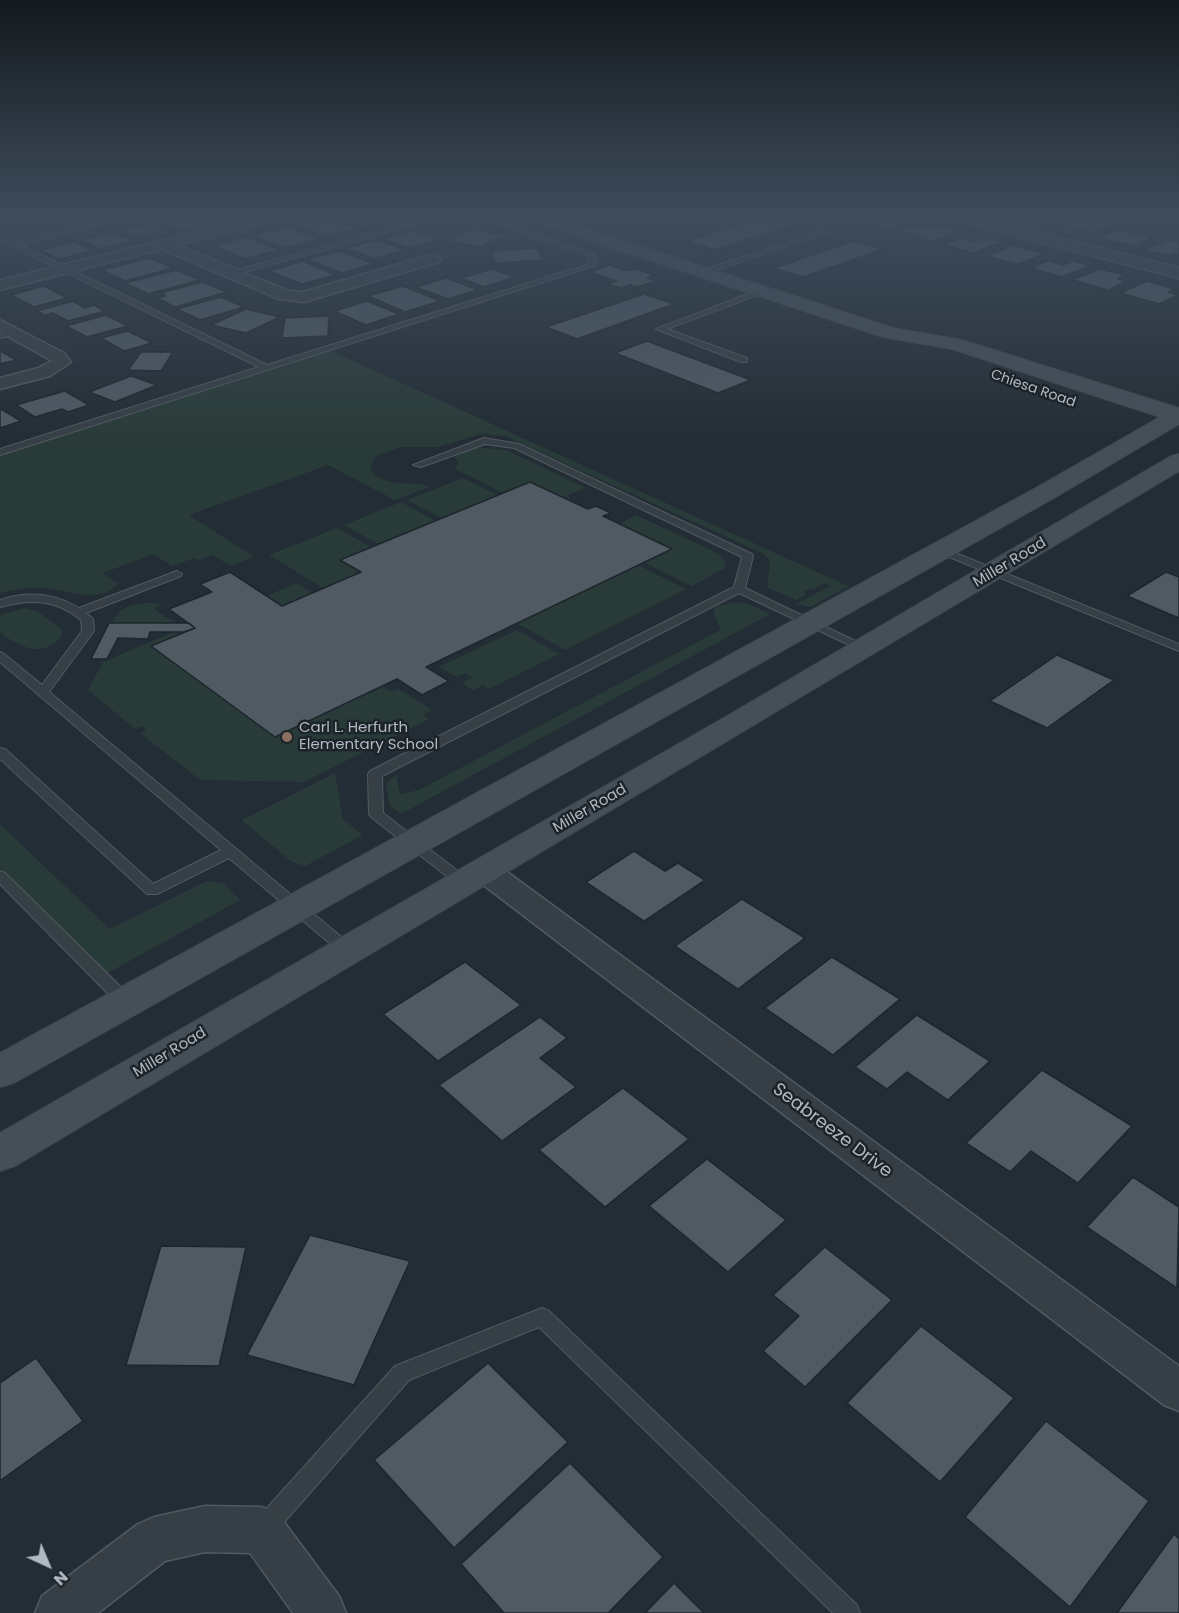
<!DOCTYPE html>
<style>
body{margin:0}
#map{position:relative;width:1179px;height:1613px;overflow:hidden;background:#232d35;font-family:Poppins,sans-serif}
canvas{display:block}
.north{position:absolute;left:18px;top:1535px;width:60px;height:60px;-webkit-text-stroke:4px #1c242a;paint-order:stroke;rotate:136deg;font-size:16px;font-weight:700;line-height:24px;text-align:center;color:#b1bac2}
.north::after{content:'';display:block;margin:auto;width:21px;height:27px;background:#b1bac2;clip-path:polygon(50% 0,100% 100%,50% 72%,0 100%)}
</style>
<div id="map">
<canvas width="1179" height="1613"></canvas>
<div class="north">N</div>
</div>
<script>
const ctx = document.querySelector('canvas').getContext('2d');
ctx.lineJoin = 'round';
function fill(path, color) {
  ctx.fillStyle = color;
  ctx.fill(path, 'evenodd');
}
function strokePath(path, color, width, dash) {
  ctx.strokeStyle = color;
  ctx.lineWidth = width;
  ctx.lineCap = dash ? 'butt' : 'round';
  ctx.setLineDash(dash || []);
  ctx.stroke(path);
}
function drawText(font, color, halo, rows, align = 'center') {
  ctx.font = font + ' Poppins,sans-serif';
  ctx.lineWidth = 5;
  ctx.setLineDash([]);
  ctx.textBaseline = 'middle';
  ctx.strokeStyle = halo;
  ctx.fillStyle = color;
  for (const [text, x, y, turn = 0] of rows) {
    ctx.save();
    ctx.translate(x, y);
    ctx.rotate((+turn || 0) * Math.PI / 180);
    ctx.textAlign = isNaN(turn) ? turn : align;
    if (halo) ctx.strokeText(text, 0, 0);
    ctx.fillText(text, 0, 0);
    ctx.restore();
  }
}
const green = new Path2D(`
 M329,350L848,586L811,607L796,604L830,586L824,583L813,590L810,588L804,592L806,595L796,600L768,588C765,575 776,565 764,554L505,436L481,434L438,447H400L376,456L370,467C380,490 412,479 430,487L395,500L328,465L189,515L254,557L231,566L212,555L198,560L194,558L172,566L153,554L103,573L118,584C99,605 64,589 42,588C28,587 14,590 0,593V454Z
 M475,447L506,450L586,488L568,495L570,500L530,482L503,493L455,469L458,463L455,457L461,452Z
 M463,478L498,495L442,518L407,500Z
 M401,502L436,521L378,544L344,525Z
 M636,515L717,553L725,560V568L692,586L643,562L671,548L619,524Z
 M337,528L371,547L341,560L361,572L323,588L269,555Z
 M638,565L686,589L565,650L517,623Z
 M297,583L312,593L282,606L267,596Z
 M737,602L748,604L770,614L401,814L390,806L386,784L396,775L400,794L419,790L720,630L713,610L718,606Z
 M150,603L161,604L154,609L175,623H112C118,607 134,603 150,603Z
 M25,608L37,611L61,629L62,635C45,660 18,647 0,632V615Z
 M517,630L559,654L489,689L483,685L473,690L462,683L472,677L465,673L456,677L439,667Z
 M174,632H184L151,647L275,737L382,686L391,692L398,689L432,710L423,715L429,719L304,782L200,780L140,733L146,730L142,726L135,729L88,690L103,662Z
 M335,773L343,819L363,835L305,866L292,862L242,820Z
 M0,824L110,929L207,881L225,884L240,900L106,974L0,867Z`);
const building = new Path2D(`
 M0,218H20L24,220L0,225Z
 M173,218H198L208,222L181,229L161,221Z
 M327,218L356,229L325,237L295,225Z
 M338,218H391L394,219L364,227Z
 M761,218H773L794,224L715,250L687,241Z
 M851,218H889L907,223L889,229Z
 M1018,218H1063L1048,224Z
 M1082,218L1111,226L1095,232L1080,229L1072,232L1057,228Z
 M1149,218H1179V225Z
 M154,223L169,229L138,237L123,231Z
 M917,225L934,229L940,227L958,232L935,241L899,231Z
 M287,227L318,239L285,248L253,236Z
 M472,229L505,235L481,247L448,241Z
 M1118,230L1152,238L1135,246L1097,238Z
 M413,231L439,240L409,248L383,239Z
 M113,233L133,241L101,249L82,240Z
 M247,237L279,250L245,259L214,246Z
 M963,238L976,242L987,238L1002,242L973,253L944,245Z
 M377,240L405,250L374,259L346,248Z
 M1168,240L1179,242V255L1174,253L1168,256L1143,250Z
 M853,241L883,249L803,277L774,268Z
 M74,242L93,251L59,259L41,250Z
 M1014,245L1045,254L1018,264L987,256Z
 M537,248L543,260L496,263L491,251Z
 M340,251L374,264L341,273L308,259Z
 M150,258L173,268L125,281L102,270Z
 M303,261L336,275L302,284L269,271Z
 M1048,261L1063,265L1073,261L1090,266L1062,277L1031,268Z
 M609,265L627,271L635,269L654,275L647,278L656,281L637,287L630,285L621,288L608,284L617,281L590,272Z
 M492,269L515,277L484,287L461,278Z
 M1100,269L1125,275L1117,279L1127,281L1108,290L1073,280Z
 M177,270L200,280L148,294L125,283Z
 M446,278L478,290L448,299L416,287Z
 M1147,281L1175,289L1168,292L1178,295L1159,304L1121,293Z
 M203,282L227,292L175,307L157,298L166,296L160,293Z
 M44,286L67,298L34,307L11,295Z
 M403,286L440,301L405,312L368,296Z
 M644,294L674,304L577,339L546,327Z
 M221,297L244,307L200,320L177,309Z
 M73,301L85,308L94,305L105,311L68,321L53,313L45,315L37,311Z
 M367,301L399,314L366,325L334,311Z
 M246,309L280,317L246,333L211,325Z
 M106,315L128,326L87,337L66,326Z
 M329,316L328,336L282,338L285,318Z
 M128,331L152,343L124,351L101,338Z
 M647,341L751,380L718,393L615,353Z
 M0,351L16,360L0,364Z
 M141,352H173L161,371L128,370Z
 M131,376L157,385L115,402L89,392Z
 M65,391L89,405L68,412L62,409L35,417L16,405Z
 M0,409H1L21,421L0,428Z
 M530,482L588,509L596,506L611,513L603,516L672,549L426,667L449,681L422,695L397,679L275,737L151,646L195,628L169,609L212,592L200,584L230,572L282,606L361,572L340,560Z
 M1166,572L1179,577V618L1127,596Z
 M109,623H189L195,628L184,632H150L148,639L118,638L107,659H91Z
 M1057,655L1114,680L1047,728L990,701Z
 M634,851L665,871L678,863L705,880L644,921L586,882Z
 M742,899L805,938L738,989L675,946Z
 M832,957L900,999L833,1055L765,1008Z
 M465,962L521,1005L438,1061L383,1014Z
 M917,1015L990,1061L948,1100L907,1072L887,1089L855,1067Z
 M540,1017L567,1038L540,1058L576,1087L502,1141L439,1085Z
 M1042,1070L1132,1126L1078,1183L1031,1151L1010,1172L966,1143Z
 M623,1088L689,1139L605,1207L539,1150Z
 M707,1159L786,1220L728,1272L649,1206Z
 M1133,1177L1179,1207L1177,1288L1087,1227Z
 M310,1235L410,1261L354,1385L247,1355Z
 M161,1246L246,1247L219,1366L126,1365Z
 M825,1247L892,1300L805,1387L763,1351L799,1316L773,1295Z
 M921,1326L1014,1398L940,1482L847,1403Z
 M36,1358L83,1421L0,1481V1383Z
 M488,1363L568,1442L454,1548L374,1460Z
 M1046,1421L1149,1501L1070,1607L965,1517Z
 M570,1463L663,1557L608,1613H504L461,1564Z
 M1174,1534L1179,1539V1613H1117Z
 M674,1583L704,1613H645Z`);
const service = new Path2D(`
 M121,218H132L21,245L267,365L589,264V256L477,218H486L595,254L597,265L0,455V449L259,367L0,240V235L15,242Z
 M430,218H440L233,275L226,273Z
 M826,229L828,232L707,273L700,271Z
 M761,289L768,291L667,329L747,358V362H741L656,329Z
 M13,331H16V335L0,338V334Z
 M484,438L519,444L752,554L753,556L745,588L872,649L870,651H862L739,593L382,776L383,813L468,879L470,882L468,885H458L371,817L369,814L368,774L370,771L734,587L742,557L514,448L485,444L421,467L413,465Z
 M941,547L1179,644V651L937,552V548Z
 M177,571L182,574L181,576L86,613L93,619L94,631L49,692L351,945L354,949L351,953H341L229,858L157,894H147L0,759V748L5,749L153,884L221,850L0,662V652L4,654L42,685L82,631L81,620C55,599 31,599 0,607V600C27,591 54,593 79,608Z
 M0,871L5,873L131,997L133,1001L131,1005H119L0,884Z
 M542,1308L549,1311L857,1605L860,1613H833L539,1327L409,1380L273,1535L265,1538L257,1535L254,1527L257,1519L395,1366Z`);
const minor = new Path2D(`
 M254,218H277L275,221L178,245L288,291L303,292L434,254L442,259L439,262L304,302L279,299L162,249L0,290V280Z
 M957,218H980L1179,268V278L959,221Z
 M0,320L64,353L71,362L50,376L0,389V378L38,368L52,361L0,332Z
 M484,860L495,863L1179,1366V1411L1164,1405L473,877L469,870L473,863Z
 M205,1506L262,1507L278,1514L339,1596L346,1613H293L250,1553L205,1552L165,1561L98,1613H35L42,1596L138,1524L154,1517Z`);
const secondary = new Path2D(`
 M529,218H553L893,328L962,340L1179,408V424L1054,498L14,1083L0,1087V1053L1036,488L1160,417L952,349L883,337L531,221Z
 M1179,454V471L15,1166L0,1171V1133L727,716L1171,456Z`);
const markers = [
 [287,737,6,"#8d6e63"]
];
const farStreetnames = [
 ["Chiesa Road",1033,389,19]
];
const streetNames = [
 ["Miller Road",1010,563,-31],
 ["Miller Road",590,809,-30],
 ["Miller Road",170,1053,-31]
];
const poiNames = [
 ["Carl L. Herfurth",299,728],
 ["Elementary School",299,745]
];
const nearStreetnames = [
 ["Seabreeze Drive",832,1131,37]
];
fill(green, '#293b38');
fill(building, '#4f5a63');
strokePath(building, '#1d262c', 1.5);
strokePath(service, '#515a60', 2);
strokePath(minor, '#515a60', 3);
strokePath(secondary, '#3f484f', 2);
fill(service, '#363f45');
fill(minor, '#363f45');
fill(secondary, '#454f58');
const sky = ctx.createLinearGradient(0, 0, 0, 444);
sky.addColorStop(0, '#13191d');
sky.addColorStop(0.49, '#3f4c5c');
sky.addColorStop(1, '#3f4c5c00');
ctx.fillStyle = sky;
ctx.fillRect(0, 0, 1179, 444);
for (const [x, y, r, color] of markers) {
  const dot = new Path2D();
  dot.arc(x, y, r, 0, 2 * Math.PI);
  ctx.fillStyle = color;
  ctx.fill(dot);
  strokePath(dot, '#1c242a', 2);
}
drawText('14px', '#b1bac2', '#1c242a', farStreetnames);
drawText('15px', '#b1bac2', '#1c242a', streetNames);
drawText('15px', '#b1bac2', '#1c242a', poiNames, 'left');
drawText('18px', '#b1bac2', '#1c242a', nearStreetnames);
</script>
